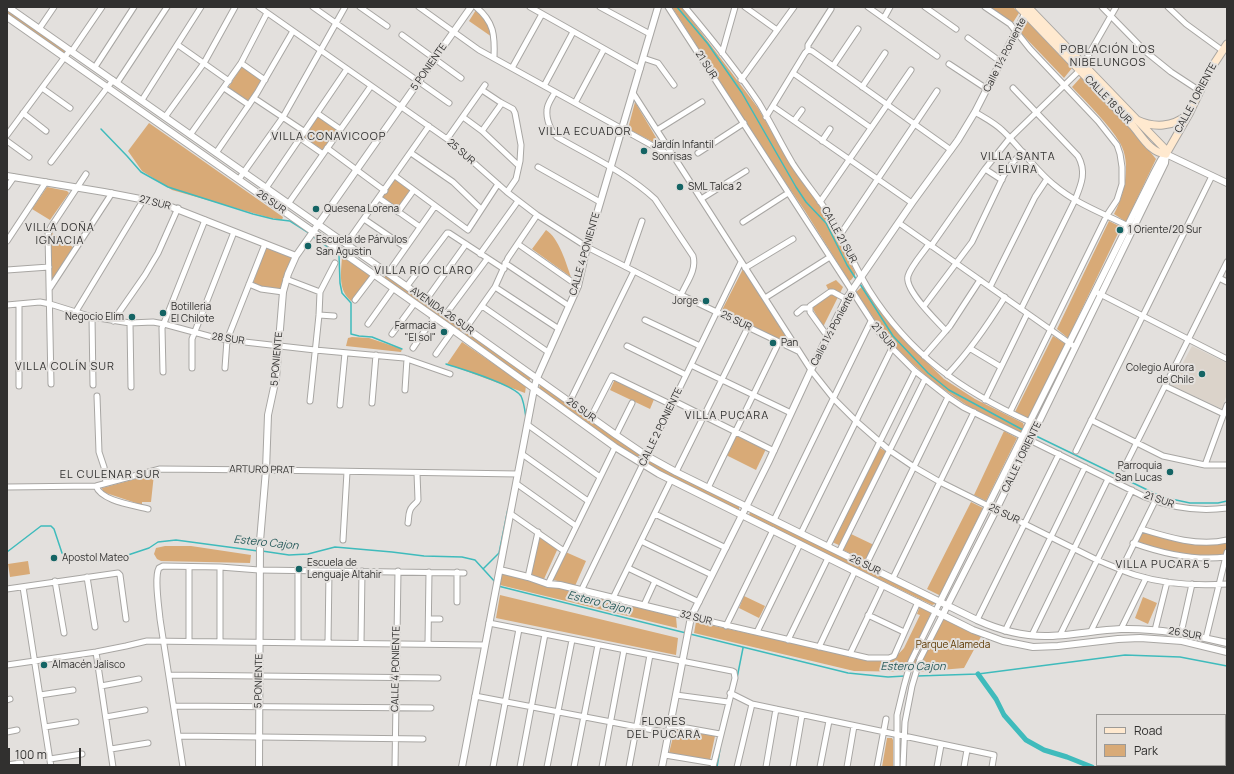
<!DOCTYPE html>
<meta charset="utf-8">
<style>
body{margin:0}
#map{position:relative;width:1234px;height:774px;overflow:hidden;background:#e3e0dd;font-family:Manrope,sans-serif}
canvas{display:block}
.frame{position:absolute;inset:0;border:8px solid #31302f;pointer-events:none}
.legend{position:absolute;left:1096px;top:714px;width:130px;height:52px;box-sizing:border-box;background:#e3e0dd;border:1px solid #9c9a97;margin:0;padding:5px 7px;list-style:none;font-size:12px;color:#31302f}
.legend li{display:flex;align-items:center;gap:8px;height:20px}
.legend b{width:20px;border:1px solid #9c9a97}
.scale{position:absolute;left:8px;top:748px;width:73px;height:18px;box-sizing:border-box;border:2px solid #31302f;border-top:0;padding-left:5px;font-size:12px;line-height:14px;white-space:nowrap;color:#31302f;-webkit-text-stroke:3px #e3e0dd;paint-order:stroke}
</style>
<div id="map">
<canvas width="1234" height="774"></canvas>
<div class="frame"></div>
<ul class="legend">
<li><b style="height:5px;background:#ffe9cf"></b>Road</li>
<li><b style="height:11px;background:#d8aa77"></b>Park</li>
</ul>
<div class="scale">100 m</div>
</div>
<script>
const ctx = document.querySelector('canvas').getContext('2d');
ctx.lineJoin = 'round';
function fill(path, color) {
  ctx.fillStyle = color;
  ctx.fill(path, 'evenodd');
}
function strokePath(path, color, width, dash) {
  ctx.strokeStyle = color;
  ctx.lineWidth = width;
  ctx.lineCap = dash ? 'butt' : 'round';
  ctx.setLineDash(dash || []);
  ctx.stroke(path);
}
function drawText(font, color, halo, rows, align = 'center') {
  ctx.font = font + ' Manrope,sans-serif';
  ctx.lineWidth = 4;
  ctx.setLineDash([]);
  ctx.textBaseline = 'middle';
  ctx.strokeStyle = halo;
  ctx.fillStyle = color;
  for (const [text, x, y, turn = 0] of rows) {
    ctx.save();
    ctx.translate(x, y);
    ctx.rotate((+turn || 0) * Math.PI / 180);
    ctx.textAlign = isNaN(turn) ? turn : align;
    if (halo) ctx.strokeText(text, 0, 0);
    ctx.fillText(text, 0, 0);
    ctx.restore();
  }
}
const built = new Path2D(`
 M1192,346L1227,363V394L1222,409L1171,385Z`);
const green = new Path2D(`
 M672,7H682L758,108L770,129L824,213L855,272V275L851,280L849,281L805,211L770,160Z
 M990,7H1013L1019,13L1012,24Z
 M7,10L65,51V52L63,53L7,14Z
 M476,10C487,19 490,22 492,37L469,21Z
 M1027,21L1072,68L1064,78L1021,33Z
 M242,66L262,80L250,102L228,88Z
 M1081,77L1129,126L1156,159L1126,222L1114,214C1124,196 1132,163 1120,143C1109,124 1087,103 1072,87Z
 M635,102L661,146L628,129Z
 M318,116L337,130L323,150L303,137Z
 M149,123L283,217L282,220L267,217L172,190L142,171L128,151Z
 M394,178L412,191L398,210L381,198Z
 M47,187L67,191L69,193L50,220L32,209Z
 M1109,221L1121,227L1068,338L1057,329Z
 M546,230C559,238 566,263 571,277L532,249Z
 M52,233L74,248L52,282L50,236Z
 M267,246L294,256L282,290L261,288L253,284L264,249L265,251Z
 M342,257L372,276L354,299L351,301C338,290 341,273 342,257Z
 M743,269L792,346L721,312Z
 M385,276H387L462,329V331L459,332L384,279Z
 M836,280L843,287L823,327L813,309L814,305L829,291L826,285Z
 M864,285L890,323L908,344L944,379L975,399L1023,423L1024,426L1023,432H1020L971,408L933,382L906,358L887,338L856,292Z
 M466,332L531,378L529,381L465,336V333Z
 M1053,336L1066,344L1029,419L1015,412Z
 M352,337L369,338L402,349L401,352L346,346L348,338Z
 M462,342L526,386L525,393L447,364Z
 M615,379L655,397L650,409L610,390Z
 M540,384L639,454V456L635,457L539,389Z
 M1004,431L1017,438L986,501L974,495Z
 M736,434L766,449L756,470L726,455Z
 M878,447L887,452L841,546L832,542Z
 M647,461H650L739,506V509L738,510L675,480L646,463Z
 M154,474L151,502H142V505L103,492L102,488Z
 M971,502L983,508L941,596L927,589Z
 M751,512H754L935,603V604L932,605L751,517L749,514Z
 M1141,529L1179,539L1227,540L1226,557H1198L1133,543Z
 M851,534L874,545L866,561L843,550Z
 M539,535L558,548L544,579L531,576Z
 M165,546H191L251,555L250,563L161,561L157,559L154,554L156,548Z
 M561,550L586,561L575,586L547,578Z
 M28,561L30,574L10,577L8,564Z
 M502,574L676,617L677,628L500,585Z
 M500,595L678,638L676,655L496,618Z
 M744,596L765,606L759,618L739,608Z
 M1143,597L1157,603L1148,624L1135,618Z
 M920,606L932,611L909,659H920L945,614L983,633L964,668L917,672L854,671L694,633L696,622L871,660H893L904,648L920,615L917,614Z
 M675,729L715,736L710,760L669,753Z
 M887,738H892L893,740V767H882Z`);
const stream = new Path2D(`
 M677,7L708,44L742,93L796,187L806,202L826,223L847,265L856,279
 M101,129L127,156L141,172L168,187L253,214L273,219L290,221L309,233
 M312,236L339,255L340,283L342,293L351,303V334L359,336L372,337L402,349
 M860,284L893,336L928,373L949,390L1023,430
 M446,364C461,369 513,384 521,396C524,402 525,411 526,418
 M1034,435L1162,497L1190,503H1218L1227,501
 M262,551L289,555L308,554L335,547L392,552L424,556L462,557L475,560L496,583
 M7,552L41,526H51L54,529L62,553L70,558L82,560L105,561L122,557L149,548L158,542L176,540L258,551
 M483,569L499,553L508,509
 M498,586L686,633
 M690,634L848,673L888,677L905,676
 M917,676L978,674L1125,655L1180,657L1227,666
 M737,678L743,648
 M717,767L720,749`);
const canal = new Path2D(`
 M978,674L996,699L1004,715L1026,740L1044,750L1067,757L1092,767`);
const minor = new Path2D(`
 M259,7L447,139L507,192L537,215L587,247L681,295L798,351
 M313,7L449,103
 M360,7L387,26
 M419,7L479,50L673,157
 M476,7C494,22 495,35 494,58
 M530,7L640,69
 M600,7L650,34
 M668,7L878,331L892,348L915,371L948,397L963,407L1145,497C1172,508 1198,512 1227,508
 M685,7C711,38 737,70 759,103C771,123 781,144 793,164C804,181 817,196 828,213C843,238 854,266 869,290C910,355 962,391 1030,422
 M745,7L777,30
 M868,7L937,56
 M925,7L956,29
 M985,7L1010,24L1030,49L1098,121L1117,145L1120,154L1122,167V184L1117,200L1107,215L1010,412
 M1102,7L1145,51L1171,72L1200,91
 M1168,7L1186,24L1223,51
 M884,18L890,7
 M39,29L54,7
 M402,35L461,78
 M968,38L1001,62
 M178,45L229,81
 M808,50L812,51L951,150
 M72,51L102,7
 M722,53L735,7
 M643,58L658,63L674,85
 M241,63L265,80
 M949,64L987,89
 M833,66L858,29
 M95,67L134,7
 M512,68L542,14
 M793,73L871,128
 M741,80L794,7
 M117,83L167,7
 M544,86L573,32
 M862,87L885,53
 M42,88L70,108
 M224,88L249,105
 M1013,88L1078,156C1087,172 1081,185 1075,200L1021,309
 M482,90L500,102L513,109L515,113L521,145L520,161L516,179L507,192
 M555,92C552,98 547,104 547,110C546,119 551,132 557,137C590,156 627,173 655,199L693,256C697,270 686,283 681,295
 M633,93L811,370L834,399L857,422L889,450L914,467L940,482L1097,560C1110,565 1122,571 1135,575C1164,584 1196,586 1227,584
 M254,98L305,132
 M142,100L201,7
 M575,103L604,49
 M774,107L912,203
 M975,112C985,118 995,123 1003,131C1021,148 1035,170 1054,185C1076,204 1105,214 1130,227
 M23,113L46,131
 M317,113L340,129
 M165,117L204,63L235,7
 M463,117L482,131L518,165
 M766,117L805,53L808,50V45L831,9
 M794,121L802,110
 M657,130L702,102
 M482,131L502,103
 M7,135L70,50
 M190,135L241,63L267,13
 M300,138L323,154
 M447,139L485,85
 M7,141L29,157
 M822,141L830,129
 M327,148L385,191
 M216,153L257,93L293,31
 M411,153L453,182L481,209
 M698,153L744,123
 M51,162L113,80
 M538,167L600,202
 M985,169L1002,180
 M395,176L468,230L498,184
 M239,179L283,117L345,7
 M7,187L14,177
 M266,188L347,69
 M379,198L420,227
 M701,199L746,171
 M820,202L911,70
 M288,204L371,86
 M398,212L413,191
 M364,219L405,247
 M743,222L788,193
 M899,223L1075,347
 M840,235L937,91
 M7,241L46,182
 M346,244L429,126
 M518,244L578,286
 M929,244C923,253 911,266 908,276C904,290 937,321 946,331
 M931,246L985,169L1009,139L1080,70L1116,7
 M480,254L518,201
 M505,263L569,306
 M626,267L642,221
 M745,268L793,239
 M7,270L49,267
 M388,273L435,206
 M1219,278L1227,282
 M286,279L320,292
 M249,284L261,289L283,292
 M407,286L447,233H449L504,269
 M495,287L559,329
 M990,287L1035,197L1047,179
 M50,288L112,193
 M1098,293L1227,359
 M765,298L830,257
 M355,300L374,275
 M426,300L466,244
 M7,305L40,302L50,304L92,317L130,323L153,322L164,324L212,337L227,340L315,350L404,358L450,374
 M482,306L548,352
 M924,306L972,242L1004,175L1013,162L1023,152
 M75,313L144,199
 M797,313L803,308H809
 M446,314L487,259
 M319,315L334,316
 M92,317L93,385
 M645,320L700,346
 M113,321L145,275L158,253L178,208
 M130,323L131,387
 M368,324L393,289
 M466,328L495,287L508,258L537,215
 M392,334L414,304
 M828,337L810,312V306L830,292H833L846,299
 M627,346L686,375
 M413,348L434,317
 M971,349L1001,367
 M436,354L453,330
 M924,356L950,326L980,280
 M691,365L791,413
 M192,368V339L234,232
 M225,368L227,340L265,244
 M163,372L162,328L205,220
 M947,375C970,351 987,326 1005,297
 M51,384L48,234L51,227L86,174
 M19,386V304
 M1165,386L1224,414
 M405,390L407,359
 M97,396L99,452L104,467L106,483
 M985,400L1027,314
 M310,401L319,315L320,292L335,263
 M570,401L634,271
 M674,401L774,451
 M372,403L376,355
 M340,405L345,353
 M591,417L612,376L672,405
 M1091,420L1163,456L1205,465H1227
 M528,425L600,477
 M616,435L632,403
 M1076,451L1212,176
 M522,454L588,501
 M1205,465L1227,405
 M1124,468L1227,262
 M676,472L748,327
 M517,484L576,526
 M96,486C101,501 133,505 148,509
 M7,487L96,486L160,469L266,470L518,474
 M708,488L779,342
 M511,514L564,551
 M655,514L726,548
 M774,520L871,321
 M408,523C409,518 408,511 412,507C414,504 417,503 418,500L417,473
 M1141,529C1167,537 1199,547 1227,540
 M801,533L892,348
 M343,540L347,472
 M641,541L712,575
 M1133,543C1161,553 1196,561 1226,557
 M828,546L915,371
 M839,552L925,379
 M866,565L948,397
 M189,567V641
 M220,567V641
 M628,568L699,602
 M457,572V602
 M87,577L95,627
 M528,577L538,532
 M893,578L974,412
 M55,581L64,633
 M548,584L615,447
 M23,587L51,767
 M7,589L118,573L120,575L126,619
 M581,591L741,262
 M613,598L671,480
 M644,605L655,581
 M868,615L904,632
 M691,617L868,658H889L894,656L918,602
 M429,619H440
 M977,620L1059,454
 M489,623L732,671L734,672L735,678L713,767
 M726,626L773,530
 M1121,629L1146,578
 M1155,630L1167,582
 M1005,631L1085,467
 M1091,631L1155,501
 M757,632L800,544
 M1181,633L1192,584
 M1032,635L1108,479
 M1060,635L1132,490
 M1206,638L1227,552
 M788,640L828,558
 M298,642V571
 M328,643L329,571
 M361,643L362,571
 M428,644L429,572
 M819,647L855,571
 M96,652L113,767
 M850,654L883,585
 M7,665L96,652L126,646L147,641L485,645
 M169,675L438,678
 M101,686L139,679
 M730,693L752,704L994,755L992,767
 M40,695L73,690
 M676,695L728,702
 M475,696L669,733
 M7,700L10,699
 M174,706L431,708
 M106,717L145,710
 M670,725L720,734
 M45,727L76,722
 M7,732L17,730
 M179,736L423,739
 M111,749L148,743
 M665,755L713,763
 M50,759L82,754
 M7,765L21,763
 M183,767L160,619C159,607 154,577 159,568L163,566L220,567L259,570L464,573
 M395,767L398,571
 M493,767L519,629
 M520,767L545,634
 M547,767L572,640
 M574,767L598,645
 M602,767L624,650
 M629,767L650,655
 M737,767L752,704
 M766,767L776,709
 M793,767L802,715
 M820,767L829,721
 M847,767L854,726
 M877,767L886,719
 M897,767V715L904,686L911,661L940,602
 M903,767L905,722L912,686L920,659L943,614
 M937,767L941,745
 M964,767L967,750`);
const tertiary = new Path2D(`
 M8,7L466,328L616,435L647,456L676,472L977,620C999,630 1021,636 1045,636C1070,636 1096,630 1121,629C1158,628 1192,635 1227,643
 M7,17L453,330L615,447L659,474L973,630L1003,641L1033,647L1058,646L1118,639L1140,638L1182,641L1227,652
 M1166,154L1227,183
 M7,176L104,192L161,203L296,256
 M500,570L528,577L548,584L560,585L691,617
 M940,602L1153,175L1161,160L1166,154
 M943,614L996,510L1165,163L1166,154
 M259,767L260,541L266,470L268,415L276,378L283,292L288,274L296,256L471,7
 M462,767L534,389L537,378L578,286L587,247L658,7
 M662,767L691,617L768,463L811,370L846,299L912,203L958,140L975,112L1027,10`);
const secondary = new Path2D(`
 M1019,7L1132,125C1142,136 1150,153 1166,154
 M1028,7L1165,149L1166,154
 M1137,120C1154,128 1173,127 1187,115
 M1166,154L1189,114L1210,70L1227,44`);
const markers = [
 [644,151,4,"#146464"],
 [680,187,4,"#146464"],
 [316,209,4,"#146464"],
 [1120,230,4,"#146464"],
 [308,246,4,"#146464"],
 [706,301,4,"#146464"],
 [163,313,4,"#146464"],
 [132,317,4,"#146464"],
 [444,332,4,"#146464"],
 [773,343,4,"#146464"],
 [1202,374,4,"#146464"],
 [1170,472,4,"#146464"],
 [54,558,4,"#146464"],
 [299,569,4,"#146464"],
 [44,665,4,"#146464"]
];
const streetNames = [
 ["Calle 1½ Poniente",1005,55,-63],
 ["21 SUR",706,65,57],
 ["5 PONIENTE",429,67,-55],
 ["CALLE 1 ORIENTE",1196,98,-62],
 ["CALLE 18 SUR",1108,100,46],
 ["25 SUR",461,152,41],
 ["26 SUR",271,202,35],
 ["27 SUR",155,203,14],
 ["CALLE 21 SUR",839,235,61],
 ["CALLE 4 PONIENTE",585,254,-74],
 ["AVENIDA 26 SUR",442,311,35],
 ["25 SUR",736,321,26],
 ["Calle 1½ Poniente",833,329,-62],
 ["21 SUR",883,336,51],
 ["28 SUR",228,339,9],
 ["5 PONIENTE",277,359,-85],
 ["26 SUR",581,410,36],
 ["CALLE 2 PONIENTE",661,427,-64],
 ["CALLE 1 ORIENTE",1022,457,-64],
 ["ARTURO PRAT",262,470,1],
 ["21 SUR",1159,500,19],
 ["25 SUR",1004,514,26],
 ["26 SUR",865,565,26],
 ["32 SUR",696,618,14],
 ["26 SUR",1185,634,10],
 ["CALLE 4 PONIENTE",396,669,-89],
 ["5 PONIENTE",259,681,-89]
];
const poiNames = [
 ["Jardín Infantil",652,145],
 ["Sonrisas",652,157],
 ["SML Talca 2",688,187],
 ["Quesena Lorena",324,209],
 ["1 Oriente/20 Sur",1128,230],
 ["Escuela de Párvulos",316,240],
 ["San Agustin",316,252],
 ["Jorge",698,301,"right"],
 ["Botilleria",171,307],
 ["El Chilote",171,319],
 ["Negocio Elim",124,317,"right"],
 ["Farmacia",436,326,"right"],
 ["\"El sol\"",436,338,"right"],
 ["Pan",781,343],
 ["Colegio Aurora",1194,368,"right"],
 ["de Chile",1194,380,"right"],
 ["Parroquia",1162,466,"right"],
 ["San Lucas",1162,478,"right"],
 ["Apostol Mateo",62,558],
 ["Escuela de",307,563],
 ["Lenguaje Altahir",307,575],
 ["Almacén Jalisco",52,665]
];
const parkNames = [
 ["Parque Alameda",953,645]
];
const neighbourhoodNames = [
 ["POBLACIÓN LOS",1108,50],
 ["NIBELUNGOS",1108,63],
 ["VILLA ECUADOR",585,132],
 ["VILLA CONAVICOOP",329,137],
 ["VILLA SANTA",1018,157],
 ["ELVIRA",1018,170],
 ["VILLA DOÑA",60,228],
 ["IGNACIA",60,241],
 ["VILLA RIO CLARO",424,271],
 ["VILLA COLÍN SUR",65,367],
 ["VILLA PUCARA",727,416],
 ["EL CULENAR SUR",110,475],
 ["VILLA PUCARA 5",1163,565],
 ["FLORES",664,722],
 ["DEL PUCARA",664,735]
];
const waterNames = [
 ["Estero Cajon",266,543,6],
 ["Estero Cajon",599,603,14],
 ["Estero Cajon",913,667]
];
fill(built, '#dbd3ca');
fill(green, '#d8aa77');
strokePath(stream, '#3fbbbc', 1.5);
strokePath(canal, '#3fbbbc', 5);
strokePath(minor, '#a8a6a3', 7);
strokePath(tertiary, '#a8a6a3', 8);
strokePath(secondary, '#a8a6a3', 9);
strokePath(minor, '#fff', 5);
strokePath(tertiary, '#fff', 6);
strokePath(secondary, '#ffe9cf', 7);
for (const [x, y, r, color] of markers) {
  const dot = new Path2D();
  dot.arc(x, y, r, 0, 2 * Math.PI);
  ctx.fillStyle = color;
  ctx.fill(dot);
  strokePath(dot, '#e3e0dd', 1.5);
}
drawText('10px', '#31302f', '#e3e0dd', streetNames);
drawText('10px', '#31302f', '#e3e0dd', poiNames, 'left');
drawText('10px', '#5d3800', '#e3e0dd', parkNames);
ctx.letterSpacing = '1px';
drawText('11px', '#31302f', '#e3e0dd', neighbourhoodNames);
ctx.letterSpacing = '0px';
drawText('italic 11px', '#285b5b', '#e3e0dd', waterNames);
</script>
